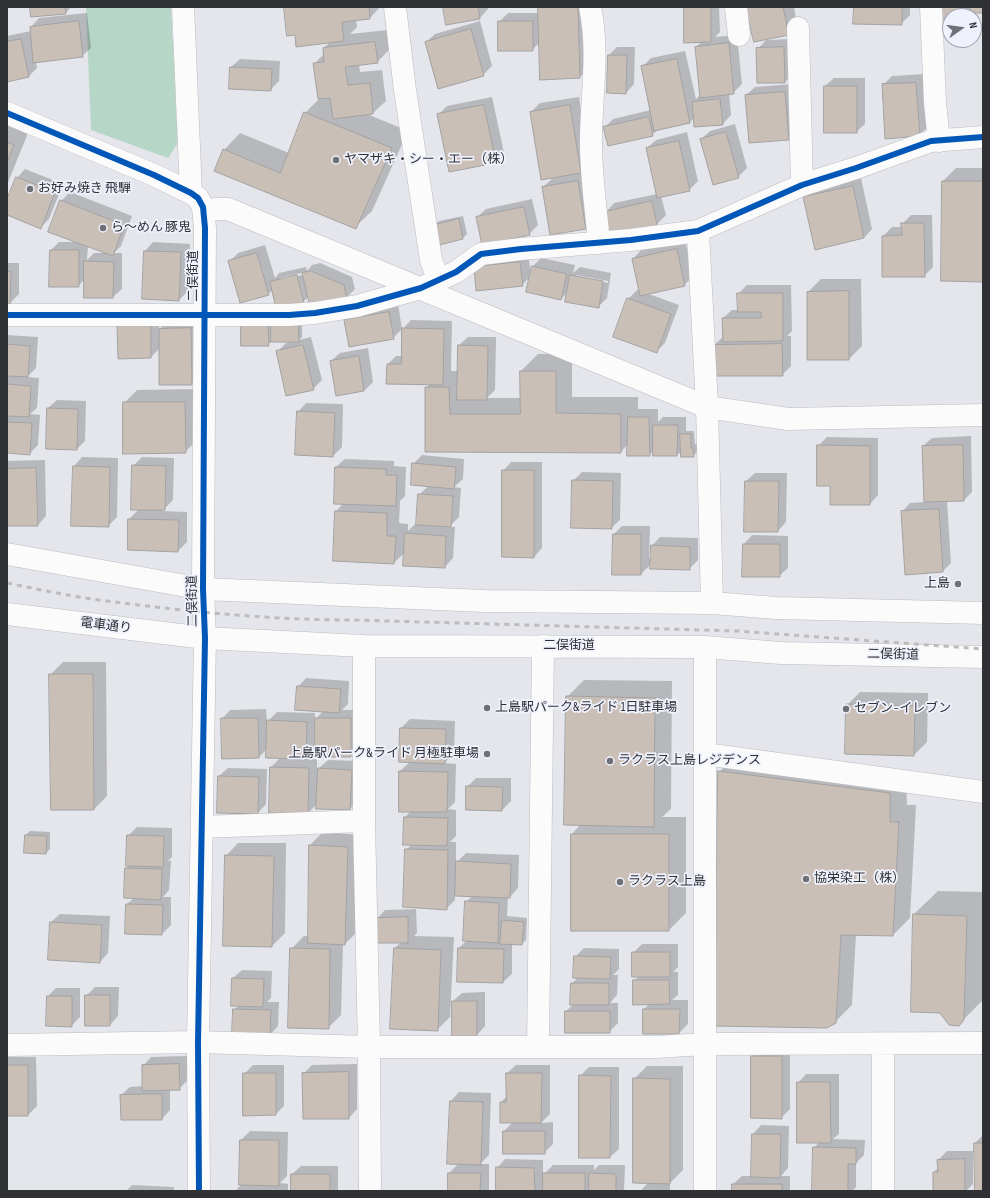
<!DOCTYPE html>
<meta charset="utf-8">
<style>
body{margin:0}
#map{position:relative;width:990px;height:1198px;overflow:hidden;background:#e5e6ec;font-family:"Sofia Sans Condensed",sans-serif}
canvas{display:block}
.frame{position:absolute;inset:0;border:8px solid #2f3135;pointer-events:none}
.north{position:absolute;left:942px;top:8px;width:40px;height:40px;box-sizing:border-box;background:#eff2fd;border:1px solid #a2a5ad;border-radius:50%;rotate:76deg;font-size:11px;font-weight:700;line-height:16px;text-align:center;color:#2f3135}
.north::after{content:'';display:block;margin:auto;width:14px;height:18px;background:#6f7075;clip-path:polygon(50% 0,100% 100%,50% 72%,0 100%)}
</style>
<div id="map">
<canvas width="990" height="1198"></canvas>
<div class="frame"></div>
<div class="north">N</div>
</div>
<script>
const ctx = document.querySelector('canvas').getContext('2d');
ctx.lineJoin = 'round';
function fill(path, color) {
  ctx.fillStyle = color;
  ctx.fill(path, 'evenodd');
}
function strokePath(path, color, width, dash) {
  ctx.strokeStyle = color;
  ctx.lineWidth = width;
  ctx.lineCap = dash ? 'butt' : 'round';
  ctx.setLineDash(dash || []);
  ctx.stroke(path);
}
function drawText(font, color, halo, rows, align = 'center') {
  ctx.font = font + ' "Sofia Sans Condensed","Noto Sans JP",sans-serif';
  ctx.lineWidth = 3.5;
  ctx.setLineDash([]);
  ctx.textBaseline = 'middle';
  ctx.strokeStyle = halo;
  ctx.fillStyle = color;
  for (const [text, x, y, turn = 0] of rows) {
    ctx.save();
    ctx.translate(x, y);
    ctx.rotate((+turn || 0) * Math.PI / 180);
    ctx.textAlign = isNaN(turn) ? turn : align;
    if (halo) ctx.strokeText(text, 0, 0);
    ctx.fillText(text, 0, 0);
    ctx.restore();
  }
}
const green = new Path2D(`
 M86,7H171L178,143L168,158L91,130Z`);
const shadow = new Path2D(`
 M31,7H71L66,13Z
 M285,7H380L370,18L356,19L357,27L350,34L388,30L390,49L377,62L359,64L360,72L382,70L386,101L373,113L367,114L408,131L372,211L355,227L224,150L240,133L289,153L305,113L319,99L314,64L324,54V48L330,42L296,34ZM326,97H331L332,100Z
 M444,7H488V9L480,18Z
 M539,7H591L593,64L580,77L541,79L540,42L532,50L499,22L508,13H539Z
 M685,7H719L720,32L715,37L737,35L742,84L733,93H729L731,115L723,124L694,118L690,122L659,129L652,135L604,128L613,119L651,110L642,67L651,58L685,51L696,99L701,94L696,47L702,41Z
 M747,7H794L797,25L789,34Z
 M855,7H910V15L901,24Z
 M939,7H983V12H974V14L972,16H950V24Z
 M87,13L91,48L82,56L36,62L37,68L29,76L7,81V36L31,31V27L39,18Z
 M480,21L492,66L483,75L426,42L435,34Z
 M792,39L793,73L785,82L758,49L766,40Z
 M617,47H635L634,84L626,93L609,55Z
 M240,59L280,61L279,81L270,90L231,67Z
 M925,74L928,127L919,135L883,85L892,76Z
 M834,78H865V124L856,132L825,86Z
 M793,84L797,131L788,139L746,95L755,87Z
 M492,97L504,153L495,162L438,115L447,106Z
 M579,97L589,164L579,174L587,173L594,220L585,228L543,187L554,177L531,112L540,103Z
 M7,118L30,128L7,185Z
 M735,124L747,168L738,177L701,139L710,131Z
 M687,132L698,181L689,190L661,196L666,215L657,224L611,234L606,212L614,203L657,194L647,148L656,140Z
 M956,168H983V281L943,181Z
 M25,169L63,184L49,219L41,227L7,214V201L17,178Z
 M861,178L872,229L864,238L804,198L813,189Z
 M70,192L132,216L121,246L114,253H122V289L113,297H85V279L78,286L51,250L59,242H77L61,201ZM88,246L106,253H94L87,260Z
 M532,199L538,225L529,234L477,217L486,209Z
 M911,215H932L933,267L924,276H883V236L892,227H903L902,224Z
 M463,216L467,234L463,238L435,225L439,221Z
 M685,241L693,277L684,285L646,293L679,305L665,343L657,351L628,299L637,290L640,291L633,259L641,250Z
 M153,242L190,244L188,291L179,300L143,298L145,251Z
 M265,245L275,278L279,273L306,267L307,271L312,265L320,263L352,277L355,289L346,298L309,296L303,302L273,290L268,294L229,262L238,253ZM302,273V275L280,280V278Z
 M528,254L531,274L533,266L541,258L575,265L573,273L580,267L611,273L607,298L598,307L568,292L561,299L530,277L522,285L477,290L483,259ZM576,275L608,281V283L576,277Z
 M7,263H19V294L10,303L7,302Z
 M821,279H861L862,346L849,359H808V292Z
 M747,285H791L792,331L787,336H791V366L782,375L714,345L724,336L723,318L732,310H738V294Z
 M398,304L402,329L393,338L346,320L354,312Z
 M159,316V330L168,320H200V375L191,384L160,348L151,357L119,358Z
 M302,317V337L299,340L311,337L322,380L313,389L277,352L286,343L291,342L272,341L268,345L242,326Z
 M411,320L452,321L451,371H459V345L468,337H496L495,390L487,398H521V371L538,354H572V397H638V409H658V422L663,417H686V431H694L695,444H697V452L693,456L682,451L677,455L654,450L649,455L628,444L621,452L426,451V388L430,384L388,364L396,356H402L403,329Z
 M7,335L38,337L36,368L27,377L39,378L37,408L30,414L40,415L38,445L29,454L7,452Z
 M368,348L373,382L364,391L336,395L331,361L340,353Z
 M198,389V439L185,452L124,403L137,390Z
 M57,400L86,401L85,441L77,449L48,408Z
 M306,403L343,404L342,447L333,456L298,412Z
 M971,436L972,492L964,500L947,501L951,563L943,571L902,512L910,503L925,502L923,446L932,438Z
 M827,437L878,438V495L870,504L831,485L818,446Z
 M422,455L464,459L463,479L454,487L461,488L459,517L449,527H455L453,558L445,567L405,552L394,563L334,560L336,511L344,503L336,467L345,459L394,461V466L406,467L405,496L400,501L399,523L408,524V531L414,525H417L419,495L428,486L413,464Z
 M82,457L118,458L117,517L108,526L74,466Z
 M142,457L174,458L173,500L162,511L187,512V542L178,551L129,549V519L139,509L133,466Z
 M45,460L46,516L38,525H7V461Z
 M511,462H542V548L534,557L503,471Z
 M582,472L621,473L620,520L611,528L573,481Z
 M755,473H787L786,522L778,531L746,481Z
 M622,526H650L649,559H651L652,546L660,537L698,538V560L689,569L651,564L641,574L613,535Z
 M752,535L788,536V568L779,576L744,544Z
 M63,662H106L107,796L94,809H52L50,675Z
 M306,678L349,681L348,704L342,710H359V748L350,756L316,730H314V749L304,759H317V770L328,760L360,761L358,800L350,809L318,803L308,813L271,767L281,757L267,749L259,757L222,719L230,710L266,709L267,722L277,712L315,713V720L323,711L298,687Z
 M584,680L672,681L671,809L662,817H686V913L669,930L572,834L581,824L567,697Z
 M860,692L928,693L927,742L914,755L847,705Z
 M410,719L455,721L454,754L444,763L456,764L455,802L448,809L456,810V836L450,842H456V863L466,853L519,855L518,888L510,897L508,896L507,916L527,918L526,940L522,944H512V974L503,982L459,948L467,940L466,902L473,895H455V900L446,909L406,850L412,844L405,817L411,811L400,771L410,762L401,728Z
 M736,755L906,777L907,805H916L910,918L893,935L856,934L852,1005L835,1022L719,772Z
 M228,768L267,769L266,804L258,813L219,776Z
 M476,778H511V801L502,810L467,787Z
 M137,827L172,828V857L168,861H171L169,890L163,897H171V925L162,934L127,904L134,898L126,868L130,865L128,836Z
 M30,831L50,832V849L46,853L26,835Z
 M323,832L361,835L358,931L345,944H343L341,1015L328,1028L291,949L304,936H310V845Z
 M238,843H286L285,933L272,946L226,856Z
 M938,891L983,892V1000L958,1025L914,914Z
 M416,909L417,933L414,936L454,937L450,1017L437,1030L395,948L401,942L377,919L385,910Z
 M60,914L110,916L108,953L100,962L51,922Z
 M642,944H678V967L673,972H678V995L672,1000H688V1024L679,1033H644V1009L650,1003L634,981L639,976L633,953Z
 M584,948L619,949V969L613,975H618L617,995L610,1003H618V1023L609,1032L566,1011L574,1004L572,984L578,977L575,957Z
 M242,970L272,971L271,998L267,1002H279L278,1026L270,1035L234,1010L239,1005L233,978Z
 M95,987H119L118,1016L110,1025L86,996Z
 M56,988H80V1017L71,1026L48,996Z
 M485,992V1026L477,1035L453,1001L462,993Z
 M761,1047L790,1048V1109L781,1118L752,1056Z
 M187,1056L188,1080L179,1089H170V1110L162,1119L121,1095L130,1087L143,1086V1066L151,1057Z
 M7,1057H36L37,1106L28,1115H7Z
 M357,1064V1109L349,1118L303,1074L312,1065Z
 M253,1065H284V1106L276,1114L244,1074Z
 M516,1065H550V1114L541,1123L553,1122V1144L544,1153L504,1131L513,1122L501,1102L507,1096V1073Z
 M647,1066H683V1170L670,1183V1191H640L648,1183L634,1079Z
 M589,1067H619V1149L610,1157L580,1076Z
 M806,1074H839V1134L833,1139L865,1140L864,1155L856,1163V1187L852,1191H813L814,1148L819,1142L798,1083Z
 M459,1092L491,1093L489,1155L480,1164H489V1191H449V1173L459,1163L451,1101Z
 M761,1125L789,1126L788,1168L781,1176H790V1191H733V1184L742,1176H752L753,1134Z
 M250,1131L288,1132L287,1176L280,1183L288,1184V1191H235L242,1184L241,1140Z
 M983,1135V1191H976L975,1152H973V1184L966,1191H934V1172L938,1168V1160L947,1151H975V1143Z
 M505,1159L543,1160V1175L553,1165H594V1170L599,1165H625L624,1191H497V1168Z
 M301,1166H338V1191H292V1174Z
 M132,1185L174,1187V1191H126Z`);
const building = new Path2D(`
 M30,7H65L66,14L31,17Z
 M284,7H369L370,19L342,22L344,41L296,47L295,35L287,36Z
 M443,7H478L480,19L446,25Z
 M538,7H578L580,78L540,80Z
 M684,7H711V42L684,43Z
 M746,7H783L789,35L754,42Z
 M854,7H902V25L853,24Z
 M938,7H965V16H950V25L939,26Z
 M970,7H983V13H971Z
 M79,21L83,57L33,63L30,27Z
 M498,21H533V51H498Z
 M471,29L484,76L438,89L425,42Z
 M21,39L29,77L7,82V42Z
 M375,42L378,63L345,67L348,85L370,83L373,114L333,119L330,98L318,99L313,63L324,62L323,48Z
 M729,43L734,94L700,98L695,47Z
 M784,47L785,83H757L756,48Z
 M608,55H627L626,94L607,93Z
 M677,59L690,123L654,131L641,66Z
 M230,67L272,69L271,91L229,89Z
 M916,83L920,136L885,139L882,84Z
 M824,86H857V133H824Z
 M785,92L789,140L749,143L745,95Z
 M720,99L723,125L694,127L692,102Z
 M484,105L496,163L449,172L437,114Z
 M570,105L581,173L541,180L530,112Z
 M304,112L392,148L356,229L214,171L223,149L280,173Z
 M649,117L653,136L608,146L603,127Z
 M726,132L739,178L713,185L700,139Z
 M679,141L690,191L657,198L646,148Z
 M7,142L14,145L7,162Z
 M16,177L55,192L41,229L7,215V199Z
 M578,181L586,229L550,235L542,187Z
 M942,181H983V282L941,281Z
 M853,186L864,238L815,250L803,197Z
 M60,200L124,225L113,256L48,232Z
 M652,201L657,225L610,235L605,212Z
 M524,207L530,235L482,245L476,217Z
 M459,219L463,239L439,245L434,225Z
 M901,223H924L925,277H882V236L902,235Z
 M677,249L685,286L640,296L632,259Z
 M50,250H79V287H49Z
 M144,251L181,252L179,301L142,299Z
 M257,253L269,295L240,303L228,261Z
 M84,261L114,262L113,298H84Z
 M520,262L523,286L476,291L474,267Z
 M532,266L567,274L561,300L526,292Z
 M7,271L11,272L10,304L7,303Z
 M311,271L344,285L347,299L310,307L302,273Z
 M297,275L304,303L276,309L270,282Z
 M570,275L603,281L599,308L565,302Z
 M849,291V360H807V292Z
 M737,293H783V341L723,342L722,318H761V312H738Z
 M627,298L671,314L657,353L613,337Z
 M389,312L394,339L349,347L344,320Z
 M271,321H298L299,342H271Z
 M151,324V358L118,359L117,325Z
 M241,325H268L269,346H241Z
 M191,328L192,385H159V329Z
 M402,328L444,329L443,385L386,384L387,364H401Z
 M7,344L30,346L28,377L7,376Z
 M782,344L783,376H714L713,345Z
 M303,345L314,390L286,396L276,351Z
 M458,345L488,346L487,400H457Z
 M359,356L364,391L336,396L330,361Z
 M520,371H556V413L621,414V453L425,452V387H449L450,414H520Z
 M7,384L31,386L29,417L7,416Z
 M123,402H185L186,453L123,454Z
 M47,408L78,409L77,450L46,449Z
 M297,411L335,413L333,457L295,455Z
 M628,417H649L650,456H627Z
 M7,422L32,423L30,455L7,453Z
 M653,425H678L677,456H653Z
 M680,434H691V448H693L694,457H681Z
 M817,445L870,446V505H830V486H817Z
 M963,445L964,501L924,502L922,446Z
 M412,463L456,467L454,489L411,485Z
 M132,465L166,466L165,510H131Z
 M73,466L110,467L109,527L71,526Z
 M335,467L386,469V475H397L396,506L334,504Z
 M36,468L38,526H7V469Z
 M502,470H534V558L502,557Z
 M572,480L613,481L612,529L571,528Z
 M745,481H779L778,532H744Z
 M418,494L453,496L451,527L416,525Z
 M939,509L943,572L905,575L901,511Z
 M335,511L387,513V536H396L394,564L333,561Z
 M128,519L179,520L178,552L128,550Z
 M405,533L446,536L445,568L403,566Z
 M613,534H641V575H612Z
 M743,544H780V577H742Z
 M651,545L690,547V570L650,569Z
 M49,674H93L94,810H51Z
 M297,686L341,689L339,713L295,710Z
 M566,696L655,698L654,827L564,825Z
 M846,704L915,706L914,756L845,754Z
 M221,718H258L259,758L222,759Z
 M315,718H351V757H315Z
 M267,720L307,722L306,759L266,758Z
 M400,728L446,729L445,764L399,762Z
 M270,767L309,768L308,814L269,813Z
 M318,768L352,770L350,810L316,809Z
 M399,771L448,772L447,812H399Z
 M718,771L890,793V822H899L893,936L841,935L836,1023L827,1028L715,1026Z
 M218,776L259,777L258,814L217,813Z
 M466,786L503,787L502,811L466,810Z
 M404,817L448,818L447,846L403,845Z
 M571,834H669V931H571Z
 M25,835L47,836L46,854L24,853Z
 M127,835L164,836L163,867L126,866Z
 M309,845L348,847L345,945L308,943Z
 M405,849L448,850L447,910L403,907Z
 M225,855L274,856L272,947L223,946Z
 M456,861L511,864L510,898L455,896Z
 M125,868L162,869L161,900L124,898Z
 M465,901L499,903L498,943L463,941Z
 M126,904L163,905L162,935L125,934Z
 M913,914L967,916L964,1020L959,1026L949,1025L940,1013L911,1012Z
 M408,917V943H376V918Z
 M502,920L524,922L522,945L500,944Z
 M50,922L102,925L100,963L48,960Z
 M290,948L330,949L329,1029L288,1028Z
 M394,948L441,950L438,1031L390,1029Z
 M458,948L504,949L503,983L457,982Z
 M632,952H670V977H632Z
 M574,956L611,957L610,979L573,978Z
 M232,978L264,979L263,1007L231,1006Z
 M633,980H669L670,1004L633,1005Z
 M571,983H609V1005H570Z
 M85,995H110V1026H85Z
 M47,996H72V1027L46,1026Z
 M452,1001H477V1036H452Z
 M233,1009L271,1010L270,1036L232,1035Z
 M643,1009H680L679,1034H643Z
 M565,1011H610V1033H565Z
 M751,1056H782V1119L751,1118Z
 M179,1064L180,1090L142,1091V1065Z
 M7,1065H28V1116H7Z
 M349,1072V1119H303L302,1073Z
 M243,1073H276V1115L243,1116Z
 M506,1073H542L541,1123H500V1102H506Z
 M579,1075L611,1076L610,1158H579Z
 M633,1078L670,1079V1184L633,1183Z
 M797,1082H830L831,1143H797Z
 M162,1094V1120H121L120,1095Z
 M450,1101L483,1102L481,1165L447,1164Z
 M503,1131H545V1154H503Z
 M752,1134H781L780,1178L751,1177Z
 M240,1140H279V1186L239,1185Z
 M974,1143H983V1191H975Z
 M813,1147L856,1148V1164H848V1191H812Z
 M965,1159V1191H933V1172H938L937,1160Z
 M496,1167L534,1168L535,1191H496Z
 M448,1173H481L480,1191H448Z
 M543,1173H585V1191H543Z
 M589,1173L616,1174V1191H589Z
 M291,1174H330V1191H291Z
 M732,1184H782V1191H732Z`);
const minor = new Path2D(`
 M183,7L191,193
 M395,7L405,90L431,260L439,281
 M590,7C599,50 592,92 591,135C590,171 596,207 599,243
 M736,7L739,35
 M931,7L935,103L939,141
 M798,28L802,185
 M7,113L154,175L191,193L198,198L203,207L205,228L203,589L205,638L198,1042L199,1191
 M204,212L216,209H228L707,407L788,419L983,415
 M698,231L707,407L712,603
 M7,315H289L315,313L357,306L421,288L456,272L481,254L521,249L631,240L698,231L802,185L856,168L931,141L983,137
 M7,554L203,589L484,601L712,603L776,608L983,613
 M7,614L205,638L364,646L705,647L781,653L983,657
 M364,646V821L369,1047L370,1191
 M705,647V754L983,792
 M202,827L364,821
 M883,1044V1191
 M7,1045L198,1042L369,1047H656L705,1044L983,1043
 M538,1047L543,646
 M705,1191V754`);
const rail = new Path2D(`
 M7,583C38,589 68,596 99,600C183,611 268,620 353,620L737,631L983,649`);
const cycleway = new Path2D(`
 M7,113L154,175L191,193L198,198L203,207L205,228L203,589L205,638L198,1042L199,1191
 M7,315H289L315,313L357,306L421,288L456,272L481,254L521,249L631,240L698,231L802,185L856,168L931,141L983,137`);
const markers = [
 [336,160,4,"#6f7075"],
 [30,189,4,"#6f7075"],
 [103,228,4,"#6f7075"],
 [958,584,4,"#6f7075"],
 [487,708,4,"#6f7075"],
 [846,709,4,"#6f7075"],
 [487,754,4,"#6f7075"],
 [610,761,4,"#6f7075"],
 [806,879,4,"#6f7075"],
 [620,882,4,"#6f7075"]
];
const poiNames = [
 ["ヤマザキ・シー・エー（株）",344,160],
 ["お好み焼き 飛騨",38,189],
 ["ら～めん 豚鬼",111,228],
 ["上島",950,584,"right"],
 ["上島駅パーク&ライド 1日駐車場",495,708],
 ["セブン−イレブン",854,709],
 ["上島駅パーク&ライド 月極駐車場",479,754,"right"],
 ["ラクラス上島レジデンス",618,761],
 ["協栄染工（株）",814,879],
 ["ラクラス上島",628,882]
];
const streetNames = [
 ["二俣街道",194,276,-90],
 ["二俣街道",193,601,-91],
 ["電車通り",106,626,7],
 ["二俣街道",569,646],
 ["二俣街道",893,655,1]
];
fill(green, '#b6d6c7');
fill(shadow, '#0003');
fill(building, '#cabfb6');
strokePath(building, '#a2a2a3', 1);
strokePath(minor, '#babbbf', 23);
strokePath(minor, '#fbfbfc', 22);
strokePath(rail, '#bcbcbd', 3, [5, 5]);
strokePath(cycleway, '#0057b8', 6);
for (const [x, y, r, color] of markers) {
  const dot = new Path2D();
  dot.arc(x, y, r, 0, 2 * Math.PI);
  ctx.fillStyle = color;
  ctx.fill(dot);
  strokePath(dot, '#eff2fd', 1.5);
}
drawText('13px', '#2f3135', '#eff2fd', poiNames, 'left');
drawText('13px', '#2f3135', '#eff2fd', streetNames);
</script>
